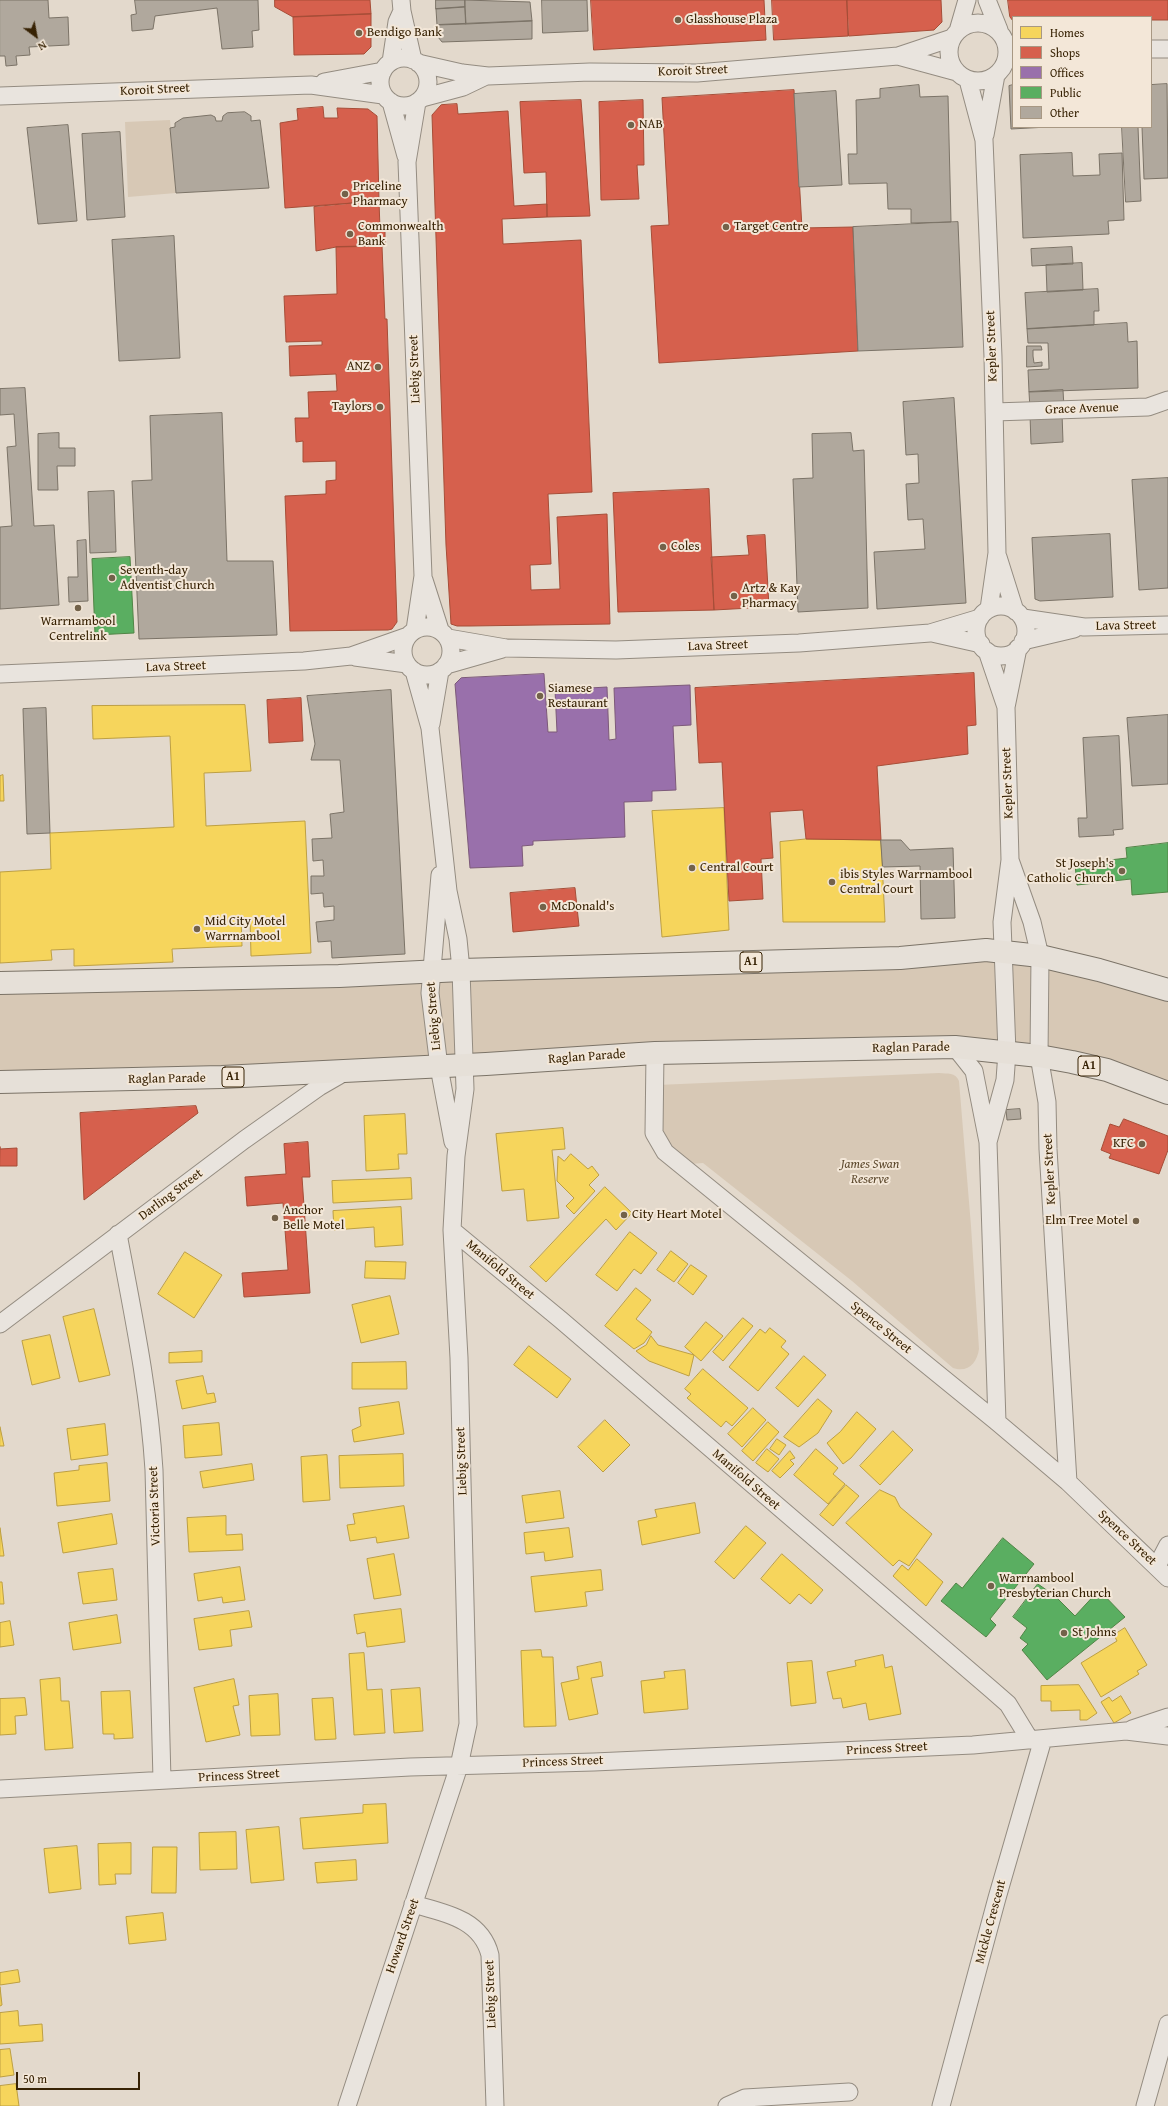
<!DOCTYPE html>
<style>
body{margin:0}
#map{position:relative;width:1168px;height:2106px;overflow:hidden;background:#e3d9cc;font-family:"Gentium Book Plus",serif}
canvas{display:block}
.legend{position:absolute;left:1012px;top:16px;width:140px;height:112px;box-sizing:border-box;background:#f3e7d8;border:1px solid #a89883;margin:0;padding:5px 7px;list-style:none;font-size:12px;color:#372204}
.legend li{display:flex;align-items:center;gap:8px;height:20px}
.legend b{width:20px;border:1px solid #a89883}
.north{position:absolute;left:16px;top:16px;width:40px;height:40px;-webkit-text-stroke:3px #f3e7d8;paint-order:stroke;rotate:148deg;font-size:11px;font-weight:700;line-height:16px;text-align:center;color:#372204}
.north::after{content:'';display:block;margin:auto;width:14px;height:18px;background:#372204;clip-path:polygon(50% 0,100% 100%,50% 72%,0 100%)}
.scale{position:absolute;left:16px;top:2072px;width:124px;height:18px;box-sizing:border-box;border:2px solid #372204;border-top:0;padding-left:5px;font-size:12px;line-height:14px;white-space:nowrap;color:#372204;-webkit-text-stroke:3px #f3e7d8;paint-order:stroke}
</style>
<div id="map">
<canvas width="1168" height="2106"></canvas>
<ul class="legend">
<li><b style="height:11px;background:#f6d55c"></b>Homes</li>
<li><b style="height:11px;background:#d6604d"></b>Shops</li>
<li><b style="height:11px;background:#9970ab"></b>Offices</li>
<li><b style="height:11px;background:#5aae61"></b>Public</li>
<li><b style="height:11px;background:#b0a89d"></b>Other</li>
</ul>
<div class="north">N</div>
<div class="scale">50 m</div>
</div>
<script>
const ctx = document.querySelector('canvas').getContext('2d');
ctx.lineJoin = 'round';
function fill(path, color) {
  ctx.fillStyle = color;
  ctx.fill(path, 'evenodd');
}
function strokePath(path, color, width, dash) {
  ctx.strokeStyle = color;
  ctx.lineWidth = width;
  ctx.lineCap = dash ? 'butt' : 'round';
  ctx.setLineDash(dash || []);
  ctx.stroke(path);
}
function drawText(font, color, halo, rows, align = 'center') {
  ctx.font = font + ' "Gentium Book Plus",serif';
  ctx.lineWidth = 4;
  ctx.setLineDash([]);
  ctx.textBaseline = 'middle';
  ctx.strokeStyle = halo;
  ctx.fillStyle = color;
  for (const [text, x, y, turn = 0] of rows) {
    ctx.save();
    ctx.translate(x, y);
    ctx.rotate((+turn || 0) * Math.PI / 180);
    ctx.textAlign = isNaN(turn) ? turn : align;
    if (halo) ctx.strokeText(text, 0, 0);
    ctx.fillText(text, 0, 0);
    ctx.restore();
  }
}
const green = new Path2D(`
 M170,120L176,193L128,197L125,122Z
 M992,951L1168,990V1093L979,1049L0,1082V983Z
 M939,1073C948,1074 955,1072 959,1081L971,1226L979,1349C977,1363 968,1373 953,1368L852,1281L703,1163L690,1164L665,1152L657,1085Z`);
const homes = new Path2D(`
 M245,705L251,771L204,773L206,826L305,821L311,953L251,956L250,918H241L242,946L172,949L173,962L74,966V949L51,950L52,960L0,963V872L51,869L50,833L174,827L170,736L93,739L92,706Z
 M3,775L4,801H0V776Z
 M724,808L729,930L662,937L652,811Z
 M806,839L881,840L885,922H783L780,842Z
 M405,1114L407,1154H398L399,1169L366,1171L364,1116Z
 M563,1128L565,1149L552,1150L559,1218L527,1221L524,1189L502,1191L496,1134Z
 M571,1154L588,1169L592,1166L599,1175L589,1185L595,1191L574,1214L566,1206L574,1198L557,1181L558,1156L564,1161Z
 M411,1178L412,1199L333,1203L332,1181Z
 M605,1187L632,1213L616,1230L606,1219L546,1282L530,1267Z
 M401,1207L403,1245L375,1247L374,1227L334,1230L333,1211Z
 M630,1232L657,1253L641,1274L634,1269L617,1291L596,1275Z
 M671,1251L688,1264L674,1282L657,1270Z
 M185,1252L222,1275L194,1318L158,1294Z
 M366,1261L406,1262L405,1279L365,1278Z
 M691,1265L707,1276L693,1295L678,1283Z
 M636,1288L651,1300L636,1319L652,1332L644,1343L634,1349L605,1326Z
 M390,1296L399,1334L361,1343L352,1305Z
 M94,1309L110,1375L79,1382L63,1317Z
 M743,1318L753,1326L723,1361L713,1352Z
 M706,1322L723,1336L701,1361L685,1347Z
 M770,1328L786,1341L781,1347L789,1354L758,1391L729,1367L760,1329L765,1333Z
 M50,1335L60,1378L32,1385L22,1341Z
 M651,1336L658,1345L694,1355L689,1376L649,1361L636,1351L646,1345Z
 M529,1346L571,1379L557,1398L514,1365Z
 M202,1351V1362L169,1363V1353Z
 M804,1356L826,1375L798,1407L776,1388Z
 M406,1362L407,1389H352V1363Z
 M703,1369L748,1408L732,1426L726,1421L721,1427L687,1398L691,1394L685,1389Z
 M203,1376L207,1394L214,1393L216,1402L182,1409L176,1381Z
 M818,1399L832,1411L818,1433L799,1447L784,1437Z
 M399,1402L404,1434L354,1442L352,1430L361,1426L359,1408Z
 M753,1408L766,1420L742,1447L728,1434Z
 M857,1412L876,1429L851,1458L843,1464L827,1443L840,1432Z
 M605,1420L630,1445L603,1472L578,1447Z
 M768,1422L779,1432L753,1461L742,1451Z
 M219,1423L222,1455L185,1458L183,1426Z
 M105,1424L108,1455L71,1460L67,1429Z
 M0,1427L4,1446H0Z
 M893,1431L913,1450L880,1485L860,1466Z
 M777,1439L786,1445L779,1455L770,1449Z
 M767,1449L779,1459L768,1472L756,1463Z
 M816,1449L838,1468L833,1474L845,1484L828,1504L794,1475Z
 M790,1451L795,1458L790,1460L794,1464L780,1478L772,1471Z
 M403,1454L404,1486L340,1488L339,1456Z
 M327,1455L330,1500L303,1502L301,1457Z
 M107,1463L110,1501L57,1506L54,1473L79,1470V1466Z
 M252,1464L254,1480L203,1488L200,1472Z
 M846,1485L859,1496L833,1526L820,1515Z
 M880,1490L895,1497L900,1507L932,1534L909,1566L899,1560L893,1566L846,1523Z
 M560,1491L564,1518L526,1523L522,1496Z
 M695,1503L700,1533L642,1545L638,1521L657,1517L655,1510Z
 M404,1506L409,1538L377,1543L376,1537L350,1541L347,1525L355,1524L353,1514Z
 M112,1514L117,1544L63,1553L58,1523Z
 M226,1516V1535L242,1534L243,1550L189,1552L187,1518Z
 M746,1526L766,1543L734,1579L715,1562Z
 M0,1528L4,1556H0Z
 M569,1528L573,1557L545,1561L544,1552L526,1554L524,1533Z
 M394,1554L401,1595L374,1599L367,1559Z
 M782,1554L823,1590L811,1604L799,1594L790,1604L761,1579Z
 M917,1559L943,1582L926,1606L893,1576L902,1565L908,1570Z
 M240,1567L245,1600L223,1603L222,1597L198,1601L194,1574Z
 M113,1569L117,1600L83,1604L78,1573Z
 M601,1570L603,1590L585,1592L587,1606L535,1612L531,1577Z
 M0,1582H2L4,1604H0Z
 M401,1609L405,1642L367,1647L365,1632L357,1634L354,1615Z
 M249,1611L252,1627L230,1630L232,1646L199,1650L194,1619Z
 M117,1615L121,1643L73,1650L69,1623Z
 M10,1621L14,1645L0,1647V1623Z
 M1125,1628L1147,1665L1137,1671L1139,1674L1101,1697L1081,1663L1117,1641L1114,1635Z
 M541,1650L542,1657H553L556,1726L524,1727L521,1651Z
 M364,1653L367,1690L382,1689L385,1733L354,1735L349,1654Z
 M883,1655L885,1668L892,1666L901,1714L869,1720L866,1703L843,1708L841,1698L833,1699L827,1672L856,1666L855,1661Z
 M812,1661L816,1703L791,1706L787,1663Z
 M601,1662L603,1676L591,1678L598,1714L569,1720L561,1683L579,1679L577,1667Z
 M685,1670L688,1709L644,1713L641,1681L665,1678L664,1672Z
 M60,1678L61,1701H69L73,1748L45,1750L40,1680Z
 M234,1679L239,1705L233,1706L240,1735L206,1742L194,1688Z
 M1079,1685L1097,1713L1087,1720H1080V1710L1051,1711V1701H1041V1686Z
 M420,1688L423,1731L394,1733L391,1690Z
 M130,1691L133,1738L114,1739V1734H103L101,1692Z
 M278,1694L280,1735L251,1736L249,1696Z
 M1121,1696L1131,1713L1114,1723L1101,1702L1109,1697L1112,1701Z
 M25,1698L27,1715L15,1716L16,1734L0,1735V1699Z
 M333,1698L336,1739L315,1740L312,1699Z
 M386,1804L388,1843L303,1849L300,1818L363,1813V1805Z
 M279,1827L284,1880L251,1883L246,1830Z
 M236,1832L237,1869L200,1870L199,1833Z
 M131,1843V1874H115L116,1884L99,1885L98,1844Z
 M77,1846L81,1889L49,1893L44,1849Z
 M153,1847H177L176,1893H152Z
 M356,1860L357,1880L317,1883L315,1863Z
 M163,1913L166,1940L129,1944L126,1917Z
 M18,1970L20,1982L0,1985V1973Z
 M0,1987L2,2005L0,2006Z
 M18,2011L19,2026L42,2024L43,2041L0,2044V2013Z
 M10,2049L14,2075L0,2077V2050Z
 M16,2084L19,2106H0V2086Z`);
const shops = new Path2D(`
 M275,0H370L371,14L293,17L275,7Z
 M591,0H764L766,40L594,50Z
 M772,0H847L848,36L774,40Z
 M847,0H941L942,22L934,30L849,36Z
 M1008,0H1168V20H1151V17H1013V21L1010,17Z
 M371,14V47L364,54L294,55L293,17Z
 M794,90L802,228L853,227L858,351L659,363L651,226L669,225L662,98Z
 M581,100L590,216L547,217L546,172L524,173L520,102Z
 M643,100L644,165H637L639,199L601,200L599,102Z
 M457,104L458,114L508,111L514,206L547,204V217L502,219L503,244L581,240L592,492L548,494L551,564L530,565L531,590L560,589L557,517L607,514L610,624L470,626H457L451,624L446,545L432,115L441,105Z
 M323,107L324,118H338L337,108L368,109L377,116L379,201L285,208L280,123L298,120L297,109Z
 M379,201L380,229L385,230V246L336,247L316,251L314,207Z
 M382,246L385,319H387L397,622L392,629L388,630L290,631L285,496L326,494V481L336,480V461L303,462V441L296,442L295,418H309L308,392L337,391L336,374L290,376L289,346L322,345V341L286,342L284,296L337,294L336,247Z
 M709,489L714,610L618,612L613,493Z
 M765,535L769,607L714,610L711,557L749,555L747,536Z
 M974,673L976,725L967,726L968,754L877,766L881,840L806,839L803,810L770,812L773,858L761,859L763,899L729,901L722,762L699,763L695,688Z
 M301,698L303,741L269,743L267,700Z
 M575,888L579,926L513,932L510,893Z
 M196,1106L198,1113L84,1200L80,1113Z
 M1124,1119L1168,1136V1150L1159,1174L1109,1158L1111,1154L1101,1150L1110,1124L1119,1127Z
 M308,1142L310,1177H302L310,1293L244,1297L242,1273L288,1270L283,1203L247,1206L245,1177L286,1174L284,1144Z
 M0,1147V1149L17,1148V1166H0Z`);
const offices = new Path2D(`
 M544,674L548,732H557L555,690L607,687L609,740L616,739L614,688L690,685L691,725L673,726L676,790L652,791V801L624,802L625,837L533,841V845L522,846L523,866L470,868L455,684L461,678Z`);
const public = new Path2D(`
 M130,557L134,633L95,635L92,559Z
 M1168,843V892L1132,895L1131,879L1077,885L1075,864L1127,858L1126,848Z
 M1003,1538L1034,1564L990,1619L996,1625L986,1637L941,1601L956,1583L962,1588Z
 M1038,1584L1055,1596L1075,1616L1099,1590L1125,1617L1047,1680L1022,1650L1028,1644L1020,1638L1027,1628L1013,1617Z`);
const building = new Path2D(`
 M0,0H48L49,18L68,17L69,45L29,47L30,55L16,56L17,65L6,66L5,56H0Z
 M135,0H258L259,30L252,31L253,47L222,49L217,8L155,16L153,29L132,31L131,15L136,14Z
 M436,0H465V7L436,9Z
 M465,0L530,2L532,21L466,24Z
 M542,0H587L588,31L543,33Z
 M465,7L466,24L437,25L436,9Z
 M532,21V39L442,42L438,37L437,25Z
 M1167,84L1168,178L1144,179L1142,127H1151V85Z
 M919,85L920,97L948,96L951,222L911,223V209H888L887,183L849,184L848,154H857L856,100L880,98V89Z
 M1013,85V127H1048L1011,129L1009,86Z
 M836,91L842,185L799,187L794,94Z
 M245,112L251,116V121L260,120L269,188L176,193L170,128L175,127V123L183,118L211,115L215,117L216,121H222L223,116L227,113Z
 M68,125L77,221L38,224L27,128Z
 M1122,127H1138L1141,201L1126,202Z
 M120,132L125,217L87,220L82,134Z
 M1072,153L1073,176L1100,175L1099,154L1122,153L1124,220L1108,221L1109,234L1023,238L1020,155Z
 M958,222L963,347L858,351L853,227Z
 M174,236L180,358L119,361L112,240Z
 M1072,247L1073,264L1032,266L1031,249Z
 M1082,263L1083,290L1047,292L1046,265Z
 M1098,289L1099,311H1094V325L1027,329L1025,293Z
 M1127,323L1128,342L1137,341L1138,388L1029,392L1028,370L1049,369L1048,343H1028L1027,329Z
 M1027,346H1041L1042,350H1033V356L1034,363L1042,362V366L1027,367Z
 M25,388L34,526L54,525L59,605L0,609V527L12,526L7,447L16,446L14,414L0,415V389Z
 M1063,390L1064,407L1030,409L1029,392Z
 M954,398L966,603L877,609L874,552L925,549L923,519L908,520L906,484L919,483L918,454L906,455L903,402Z
 M222,413L227,561H273L277,635L139,639L132,481L152,480L150,416Z
 M1062,413L1063,442L1031,444L1030,415Z
 M59,433V448H75V466H57L58,490H38V434Z
 M851,433L853,451L864,450L868,608L798,612L793,479L813,478L812,434Z
 M1168,478V588L1139,590L1132,480Z
 M114,491L116,552L90,553L88,492Z
 M1110,534L1113,597L1040,601L1035,599L1032,538Z
 M86,540L88,601L69,602L68,577H78L77,541Z
 M391,690L405,954L332,958L331,941L318,942L316,922L334,920V906L324,907L323,893L311,894V876H324L323,860L313,861L312,839L332,838L330,814L344,812L340,760H311L315,744L307,696Z
 M46,708L50,833L27,834L23,709Z
 M1168,715V784L1132,786L1127,718Z
 M1119,736L1123,829L1113,830L1114,835L1079,837L1078,818H1087L1083,738Z
 M881,840H901L910,850L953,848L955,918L921,919L920,866L883,867Z
 M1020,1109L1021,1119L1007,1120L1006,1110Z`);
const minor = new Path2D(`
 M401,0L402,11L413,60
 M987,0L999,30
 M949 52a29 29 0 1 1 58 0a29 29 0 1 1-58 0Z
 M958,31L967,0
 M1151,49H1168
 M898,56L957,72
 M380 82a24 24 0 1 1 48 0a24 24 0 1 1-48 0Z
 M391,62L397,22L402,11
 M418,63L462,73L488,76L590,72L697,73L898,56L952,38
 M968,80L984,140L993,357L997,553L989,609
 M324,82L383,71
 M0,96L311,85L383,95
 M422,98L463,87L486,76
 M391,102L406,156
 M985,135L996,75
 M994,412L1148,407L1168,400
 M998,557L1015,611
 M424,580L440,630
 M976 631a25 25 0 1 1 50 0a25 25 0 1 1-50 0Z
 M1023,618L1084,627L1168,625
 M403 651a24 24 0 1 1 48 0a24 24 0 1 1-48 0Z
 M415,630L423,576L407,162L417,102
 M932,633L981,644
 M448,638L506,648L616,650L799,643L930,633L980,618
 M1023,641L1074,629
 M987,651L1006,707
 M355,657L407,664
 M446,665L502,649
 M0,674L304,661L351,656L408,636
 M431,724L440,671
 M1010,860L1032,922L1040,956L1039,1056L1047,1102L1048,1149L1068,1482
 M440,875L430,993L439,1067L453,1142
 M955,1047L974,1071L988,1142L997,1422
 M655,1053L654,1133L665,1152L997,1422L1068,1482L1168,1578
 M988,1142L1005,1080L1007,1052L1002,922L1010,860L1006,707L1018,648
 M452,1230L561,1320L992,1690L1008,1704L1030,1740
 M118,1234C133,1314 149,1390 154,1470L162,1780
 M0,1324L244,1140L319,1087L345,1072
 M1157,1566L1168,1545
 M1132,1729L1168,1717
 M0,1789L410,1767L594,1762L973,1745L1126,1731L1168,1736
 M413,1904C445,1913 481,1919 490,1955L495,2106
 M347,2106L459,1766L468,1724L459,1358L452,1230L456,1156L465,1089L461,970L458,939L448,891L430,728L414,671
 M727,2106L745,2098L849,2092
 M941,2106L997,1898L1043,1739
 M1145,2106L1168,2024`);
const highway = new Path2D(`
 M0,983L339,976L461,970L900,958L986,950L1040,956L1099,970L1168,990
 M0,1082L222,1077L486,1064L655,1053L955,1047L1039,1056L1072,1062L1107,1070L1168,1093`);
const markers = [
 [678,20,4,"#73624a"],
 [359,33,4,"#73624a"],
 [631,125,4,"#73624a"],
 [345,194,4,"#73624a"],
 [726,227,4,"#73624a"],
 [350,234,4,"#73624a"],
 [378,367,4,"#73624a"],
 [380,407,4,"#73624a"],
 [663,547,4,"#73624a"],
 [112,578,4,"#73624a"],
 [734,596,4,"#73624a"],
 [78,608,4,"#73624a"],
 [540,696,4,"#73624a"],
 [692,868,4,"#73624a"],
 [1122,871,4,"#73624a"],
 [832,882,4,"#73624a"],
 [543,907,4,"#73624a"],
 [197,929,4,"#73624a"],
 [1142,1144,4,"#73624a"],
 [624,1215,4,"#73624a"],
 [275,1218,4,"#73624a"],
 [1136,1221,4,"#73624a"],
 [991,1586,4,"#73624a"],
 [1064,1633,4,"#73624a"]
];
const shields = [
 [751,962,22],
 [1089,1066,22],
 [233,1077,22]
];
const shieldNames = [
 ["A1",751,962],
 ["A1",1089,1066],
 ["A1",233,1077]
];
const poiNames = [
 ["Glasshouse Plaza",686,20],
 ["Bendigo Bank",367,33],
 ["NAB",639,125],
 ["Priceline",353,187],
 ["Pharmacy",353,202],
 ["Commonwealth",358,227],
 ["Bank",358,242],
 ["Target Centre",734,227],
 ["ANZ",370,367,"right"],
 ["Taylors",372,407,"right"],
 ["Coles",671,547],
 ["Seventh-day",120,571],
 ["Adventist Church",120,586],
 ["Artz & Kay",742,589],
 ["Pharmacy",742,604],
 ["Warrnambool",78,622,"center"],
 ["Centrelink",78,637,"center"],
 ["Siamese",548,689],
 ["Restaurant",548,704],
 ["St Joseph's",1114,864,"right"],
 ["Catholic Church",1114,879,"right"],
 ["Central Court",700,868],
 ["ibis Styles Warrnambool",840,875],
 ["Central Court",840,890],
 ["McDonald's",551,907],
 ["Mid City Motel",205,922],
 ["Warrnambool",205,937],
 ["KFC",1134,1144,"right"],
 ["Anchor",283,1211],
 ["Belle Motel",283,1226],
 ["City Heart Motel",632,1215],
 ["Elm Tree Motel",1128,1221,"right"],
 ["Warrnambool",999,1579],
 ["Presbyterian Church",999,1594],
 ["St Johns",1072,1633]
];
const streetNames = [
 ["Koroit Street",693,71,-2],
 ["Koroit Street",155,90,-3],
 ["Kepler Street",992,346,-92],
 ["Liebig Street",415,369,-92],
 ["Grace Avenue",1082,409,-2],
 ["Lava Street",1126,626,-1],
 ["Lava Street",718,646,-2],
 ["Lava Street",176,667,-2],
 ["Kepler Street",1008,783,-92],
 ["Liebig Street",434,1016,-95],
 ["Raglan Parade",911,1048,-1],
 ["Raglan Parade",587,1057,-4],
 ["Raglan Parade",167,1079,-1],
 ["Kepler Street",1050,1169,-93],
 ["Darling Street",171,1195,-37],
 ["Manifold Street",500,1270,40],
 ["Spence Street",881,1328,39],
 ["Liebig Street",462,1461,-92],
 ["Manifold Street",746,1480,41],
 ["Victoria Street",155,1506,-92],
 ["Spence Street",1127,1538,43],
 ["Princess Street",887,1749,-3],
 ["Princess Street",563,1762,-2],
 ["Princess Street",239,1776,-3],
 ["Mickle Crescent",991,1922,-75],
 ["Howard Street",403,1936,-71],
 ["Liebig Street",491,1994,-92]
];
const parkNames = [
 ["James Swan",870,1165],
 ["Reserve",870,1180]
];
fill(green, '#d7c8b5');
fill(homes, '#f6d55c');
strokePath(homes, '#bd9f42', 1);
fill(shops, '#d6604d');
strokePath(shops, '#a64d37', 1);
fill(offices, '#9970ab');
strokePath(offices, '#7c5979', 1);
fill(public, '#5aae61');
strokePath(public, '#508445', 1);
fill(building, '#b0a89d');
strokePath(building, '#7b7367', 1);
strokePath(minor, '#948c81', 19);
strokePath(highway, '#7b7367', 24);
strokePath(minor, '#e9e4de', 17);
strokePath(highway, '#e6e0d8', 22);
for (const [x, y, r, color] of markers) {
  const dot = new Path2D();
  dot.arc(x, y, r, 0, 2 * Math.PI);
  ctx.fillStyle = color;
  ctx.fill(dot);
  strokePath(dot, '#f3e7d8', 1.5);
}
for (const [x, y, w] of shields) {
  const box = new Path2D();
  box.roundRect(x - w / 2, y - 10, w, 20, 3);
  ctx.fillStyle = '#f3e7d8';
  ctx.fill(box);
  strokePath(box, '#372204', 1);
}
drawText('bold 12px', '#372204', null, shieldNames);
drawText('13px', '#372204', '#f3e7d8', poiNames, 'left');
drawText('13px', '#372204', '#f3e7d8', streetNames);
drawText('italic 13px', '#5c482c', '#f3e7d8', parkNames);
</script>
